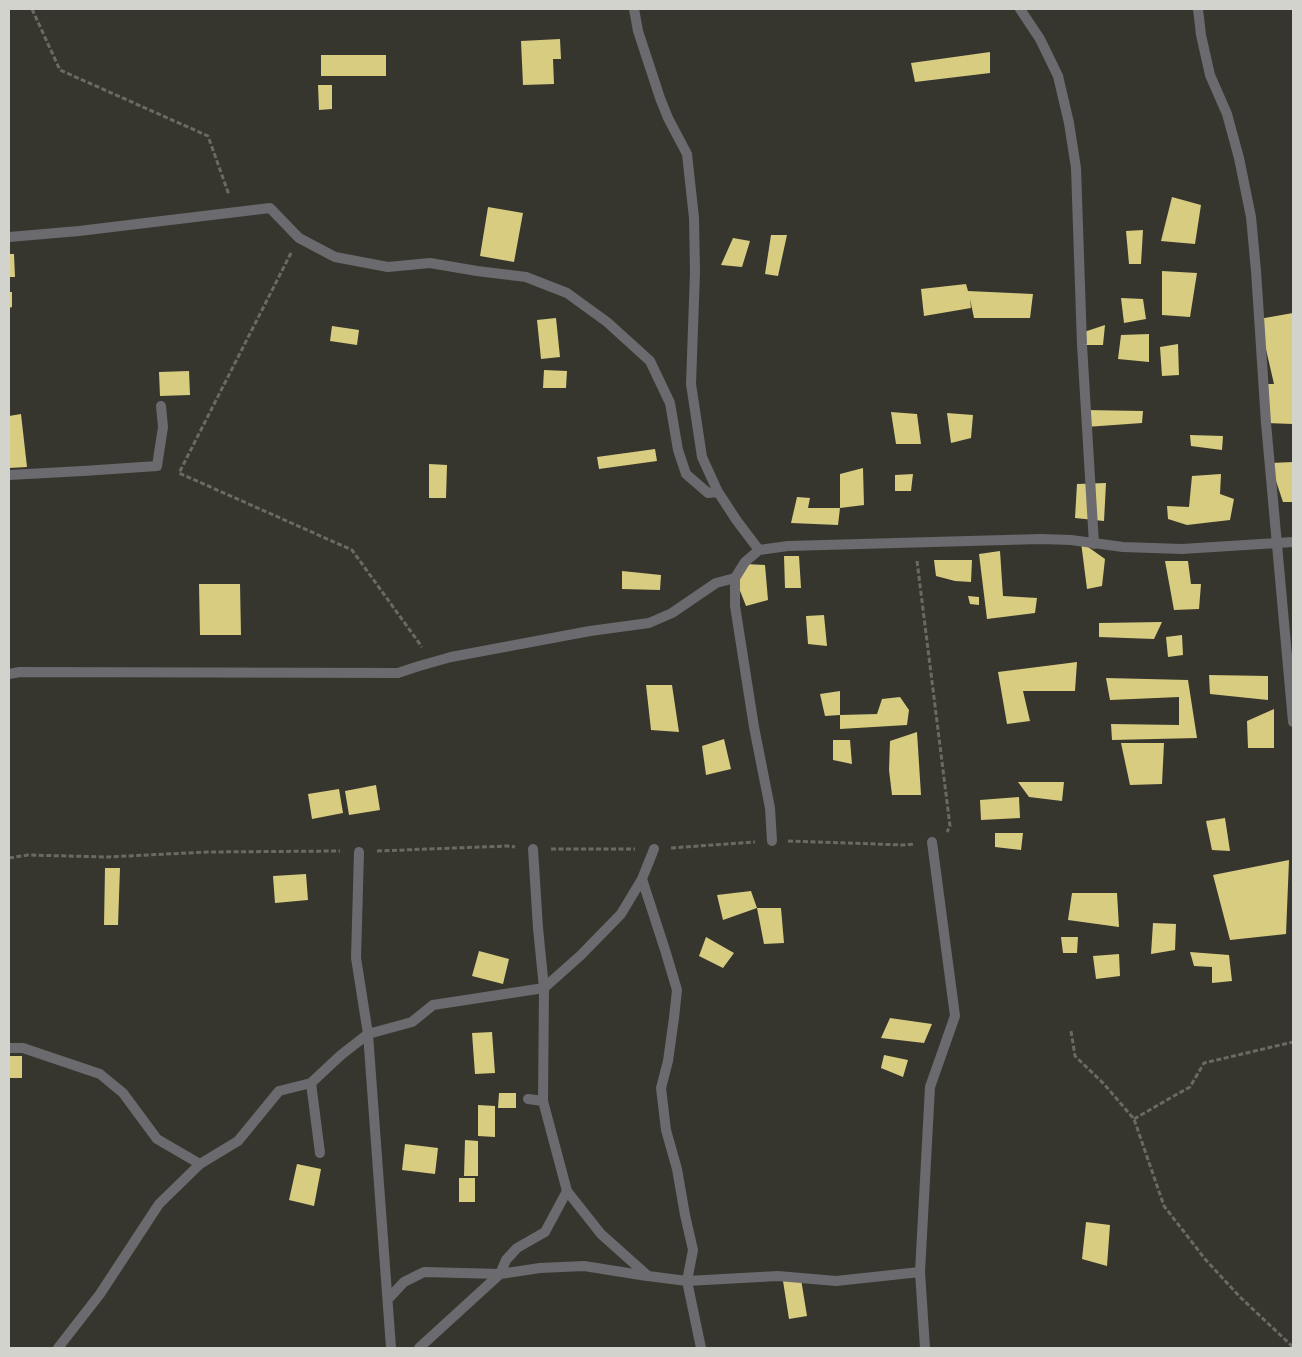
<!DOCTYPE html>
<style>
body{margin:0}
#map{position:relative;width:1302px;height:1357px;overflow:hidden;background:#37362e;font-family:"Space Grotesk",sans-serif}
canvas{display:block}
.frame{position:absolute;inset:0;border:10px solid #d3d3ce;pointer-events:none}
</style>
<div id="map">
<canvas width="1302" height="1357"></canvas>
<div class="frame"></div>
</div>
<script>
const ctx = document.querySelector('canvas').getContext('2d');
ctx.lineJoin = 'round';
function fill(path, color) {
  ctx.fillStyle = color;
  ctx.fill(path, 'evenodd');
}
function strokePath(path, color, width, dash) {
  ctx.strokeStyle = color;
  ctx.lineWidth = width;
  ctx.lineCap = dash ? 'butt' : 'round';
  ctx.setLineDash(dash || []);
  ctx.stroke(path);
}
const building = new Path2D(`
 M560,39L561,59H553L554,84L523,85L521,41Z
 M990,52V73L915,82L911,63Z
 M321,55H386V76H321Z
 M318,85H332V109L319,110Z
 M1172,197L1201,205L1195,244L1161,241Z
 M488,207L523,213L514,262L480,256Z
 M1143,230L1141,264H1129L1126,231Z
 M771,235H787L778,276L765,274Z
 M733,238L750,241L742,267L721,265Z
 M9,254H14L15,277H9Z
 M1162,271L1197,273L1190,317L1162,315Z
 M966,284L968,291L1033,294L1030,318H974L970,299L971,308L924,316L921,289Z
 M9,292H12V307L9,308Z
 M1121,298L1143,299L1146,319L1124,323Z
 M1293,313V424L1266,423L1263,384H1274L1259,319Z
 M556,318L560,357L541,359L537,320Z
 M1105,325L1103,345H1082L1081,333Z
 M332,326L359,330L357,345L330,341Z
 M1149,334V362L1118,359L1121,335Z
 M1178,344L1179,375L1162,376L1160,347Z
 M544,370L567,371L566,388H543Z
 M189,371L190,395L160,396L159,372Z
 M1085,410L1143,411L1142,423L1086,427Z
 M891,412L917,414L921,444H896Z
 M947,413L973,415L971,438L951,443Z
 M21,414L27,467L9,468V416Z
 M1190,435L1223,436L1222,450L1191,446Z
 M655,449L657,461L599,469L597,457Z
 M1293,462V502H1283L1270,463Z
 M429,464L447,465L446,498H429Z
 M863,468L864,505L840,508V474Z
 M913,474L911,491H895V475Z
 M1221,474L1220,494L1234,499L1230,520L1187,525L1168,519L1167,506L1189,507L1192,476Z
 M1106,483L1104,521L1075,518L1077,484Z
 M797,497L810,498L808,508H840L838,525L791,523Z
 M1081,542L1105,559L1102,586L1087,589Z
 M1000,551L1003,596L1037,598L1035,613L987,619L979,554Z
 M784,556H799L801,588H785Z
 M934,560H972L971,582L955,581L936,576Z
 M1165,561H1188L1191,584H1201L1199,609L1174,610Z
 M746,564L765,565L768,600L746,606L735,578Z
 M622,571L661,575L660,590L622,589Z
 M199,584H240L241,635H200Z
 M968,596L979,597V605L970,604Z
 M824,615L827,646L808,644L806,616Z
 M1162,622L1154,639L1099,637V623Z
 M1182,635L1183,655L1168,657L1166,637Z
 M1077,662L1075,691H1023L1030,721L1007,724L998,672Z
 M1209,675L1268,676V700L1210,694Z
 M1106,678L1188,680L1197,738L1112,740L1111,724L1179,725V697L1110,700Z
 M646,685H672L679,732L651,730Z
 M840,691V715L825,716L820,694Z
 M900,697L909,710L907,725L840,729V715L877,714L882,699Z
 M1274,709V748H1248L1247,721Z
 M917,732L921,795H892L889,770L890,741Z
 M724,739L731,769L706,775L702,746Z
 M833,740H850L852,764L833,760Z
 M1121,743H1164L1162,784L1130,785Z
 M1018,782H1064L1062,801L1029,797Z
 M376,785L380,810L349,815L345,791Z
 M339,789L343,813L312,819L308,794Z
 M1019,797L1020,818L981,820L980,800Z
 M1225,818L1230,851L1212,850L1206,821Z
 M995,833H1023L1021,850L995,847Z
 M1289,860L1286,934L1230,940L1213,875Z
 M105,868H120L118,925H104Z
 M306,874L308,900L275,903L273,876Z
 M751,891L757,908L723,920L717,895Z
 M1072,893H1117L1119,927L1068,920Z
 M757,908H781L784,943L764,944Z
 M1153,923L1176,924L1175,950L1151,954Z
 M706,937L734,953L723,968L699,956Z
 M1061,937H1078L1077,953H1063Z
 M479,951L509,959L503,984L472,976Z
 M1190,952L1229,955L1232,981L1212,983V967L1194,966Z
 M1119,954L1120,976L1096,979L1093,956Z
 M890,1018L932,1024L924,1043L881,1038Z
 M492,1032L495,1073L475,1074L472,1033Z
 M884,1055L908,1060L903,1077L881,1068Z
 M9,1056H22V1078H9Z
 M499,1093H516V1108H498Z
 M478,1105L495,1106V1137L478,1136Z
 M465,1140L478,1141V1176H464Z
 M405,1144L438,1148L435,1174L402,1170Z
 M297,1164L321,1169L314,1206L289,1200Z
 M459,1178H475V1202H459Z
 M1086,1222L1110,1225L1107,1266L1082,1259Z
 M801,1279L807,1316L789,1319L783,1281Z`);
const path = new Path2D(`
 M32,9L60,70L208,136L229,195
 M291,253L179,473L352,550L422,647
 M917,561L950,826L947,832
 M788,841L903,845L915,844
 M671,848L755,842
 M551,849H635
 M377,851L507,846L515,847
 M9,858L28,855L108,857L207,852L340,851
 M1071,1031L1075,1056L1104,1084L1134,1119L1164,1206L1205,1259L1240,1297L1293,1347
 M1134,1119L1172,1097L1190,1087L1204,1063L1293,1042`);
const street = new Path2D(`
 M634,9L638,31L660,98L668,118L687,154L694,218L695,272L691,384L702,457L718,492L737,521L759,550
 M1020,9L1040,39L1058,76L1069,123L1076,168L1082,345L1094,544
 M1198,9L1201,35L1210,75L1227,114L1239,158L1251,217L1256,271L1266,423L1293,722
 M9,237L79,231L270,208L299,238L335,257L388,267L430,263L477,271L526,277L567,293L607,322L650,361L670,403L678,450L686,474L708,493L718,492
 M9,475L83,471L157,466L163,427L161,406
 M9,674L20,672L398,673L419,666L451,657L590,631L649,623L672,613L716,583L735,578
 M772,841L770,808L754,727L735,606V578L745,562L759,550L788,546L1041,539L1071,540L1123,547L1182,549L1293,542
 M533,849L538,928L544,988L543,1101L567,1191L601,1234L648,1276L687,1281L778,1276L836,1281L920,1272
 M654,849L642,879L666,953L677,990L674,1018L668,1061L661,1088L666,1130L677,1169L685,1215L693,1250L687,1281L701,1348
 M359,852L356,958L368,1034L391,1348
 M9,1048H23L100,1074L123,1093L157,1139L200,1164
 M528,1099L543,1101
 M320,1153L311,1083L341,1055L368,1034L412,1022L433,1005L544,988L581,955L621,914L642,879
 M388,1299L404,1282L424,1272L500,1274L540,1268L584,1266L647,1276
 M58,1348L100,1294L159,1204L200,1164L238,1141L279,1091L311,1083
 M419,1348L500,1274L506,1260L517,1248L545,1232L567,1191
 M925,1348L920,1272L930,1087L955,1016L932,842`);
fill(building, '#d7cc80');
strokePath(path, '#6a6a63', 3, [5, 2.5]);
strokePath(street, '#6b6a6e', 10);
</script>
